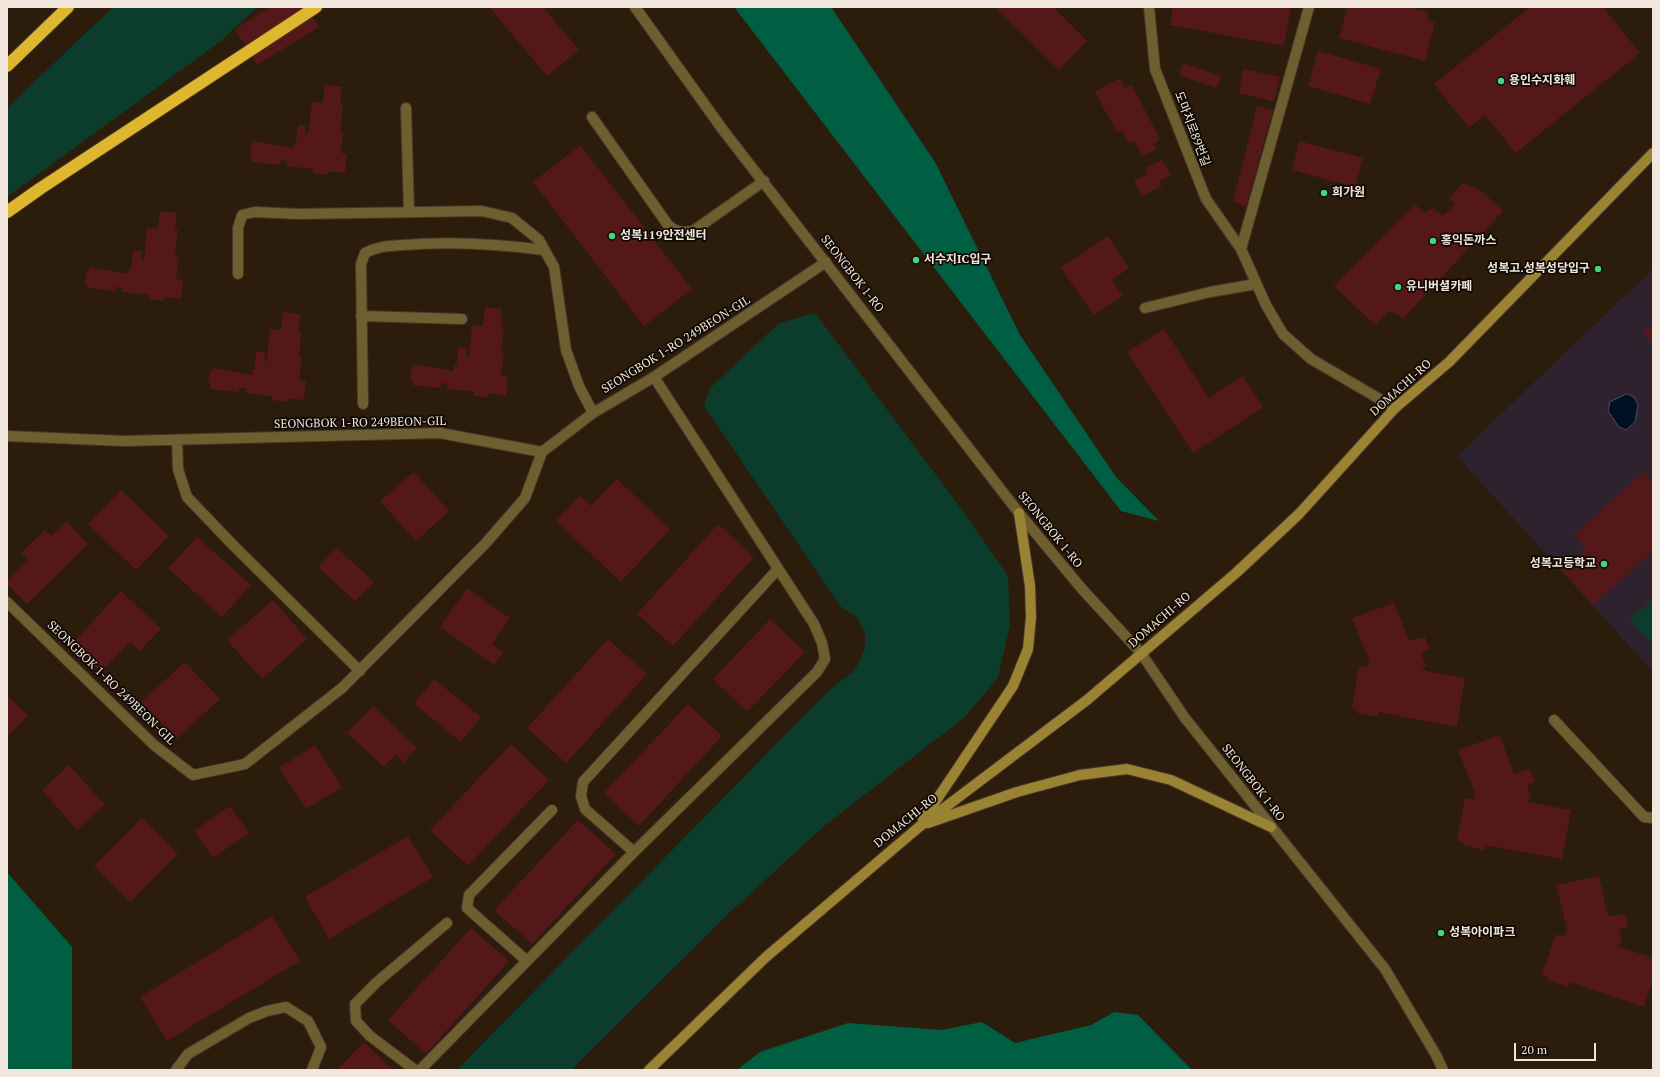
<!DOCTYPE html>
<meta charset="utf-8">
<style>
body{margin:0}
#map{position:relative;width:1660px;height:1077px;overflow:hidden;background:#2c1c0c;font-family:"PT Serif",serif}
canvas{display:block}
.frame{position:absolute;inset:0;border:8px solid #f1e6dc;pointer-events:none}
.scale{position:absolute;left:1514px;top:1043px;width:82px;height:18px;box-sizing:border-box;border:2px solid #f1e6dc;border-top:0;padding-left:5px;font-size:12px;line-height:14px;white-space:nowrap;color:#f1e6dc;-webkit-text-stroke:3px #0f0803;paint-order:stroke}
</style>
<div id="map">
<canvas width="1660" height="1077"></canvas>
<div class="frame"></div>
<div class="scale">20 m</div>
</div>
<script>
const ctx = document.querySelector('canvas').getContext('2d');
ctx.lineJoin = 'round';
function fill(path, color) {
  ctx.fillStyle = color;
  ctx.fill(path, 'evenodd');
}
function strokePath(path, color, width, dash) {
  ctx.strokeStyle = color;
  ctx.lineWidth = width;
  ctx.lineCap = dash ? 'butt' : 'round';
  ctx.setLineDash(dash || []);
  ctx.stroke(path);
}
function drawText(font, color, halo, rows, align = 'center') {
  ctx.font = font + ' "PT Serif","Noto Sans KR",serif';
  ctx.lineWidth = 3.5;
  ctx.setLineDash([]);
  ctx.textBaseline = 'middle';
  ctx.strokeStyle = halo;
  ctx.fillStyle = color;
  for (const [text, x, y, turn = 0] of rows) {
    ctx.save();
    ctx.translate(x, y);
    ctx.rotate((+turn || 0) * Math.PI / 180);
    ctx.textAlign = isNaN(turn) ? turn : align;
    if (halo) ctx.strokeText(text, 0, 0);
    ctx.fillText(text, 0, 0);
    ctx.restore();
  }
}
const education = new Path2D(`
 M1653,269V672L1457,456Z`);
const green = new Path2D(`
 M113,7H257L221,41L7,197V108Z
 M815,313L966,515L1008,576L1010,625L998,678L965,717L823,827L725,917L571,1070H457L828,691L855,670L865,649V632L856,616L841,607L704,406L710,388L779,323Z
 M1653,599V645L1630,620Z`);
const forest = new Path2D(`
 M734,7H831L935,162L1020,335L1116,477L1159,521L1121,511Z
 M7,872L72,947V1070H7Z
 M1114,1012L1138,1015L1192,1070H737L760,1052L848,1023L941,1030L982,1022L1015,1043L1091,1025Z`);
const water = new Path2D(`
 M1627,394L1634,397L1638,405L1635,422L1626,430L1619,427L1608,411L1610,402Z`);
const building = new Path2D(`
 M270,7H306L319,27L257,65L235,29Z
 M489,7H543L579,50L547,76Z
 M995,7H1053L1087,41L1059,70Z
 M1173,7H1291L1284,46L1170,25Z
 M1347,7H1408L1428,12V21L1435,22L1425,61L1339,38Z
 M1530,7H1603L1640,53L1516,153L1485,115L1469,128L1434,84Z
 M1318,51L1381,69L1370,104L1308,86Z
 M1183,63L1221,76L1217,88L1179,75Z
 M1243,69L1280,77L1274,102L1239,93Z
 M1120,78L1125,88L1132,85L1160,139L1154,144L1157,149L1142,156L1135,141L1129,143L1122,130L1117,133L1095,92Z
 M325,85L342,87L340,104L343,105L340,131H343L341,153L347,154L345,173L328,171L327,175L313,173V169L287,166V161L281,160L280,165L251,162L252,157L250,156L251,143L254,144V141L293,148L294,143H296L298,125L306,126L305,134H308L312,102L323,103Z
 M1257,106L1273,110L1246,207L1233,201Z
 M1299,141L1363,158L1355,187L1292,170Z
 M580,145L692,289L644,326L533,182Z
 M1162,160L1171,175L1159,181L1162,186L1142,196L1134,181L1147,174L1146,168Z
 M1463,183L1479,189L1503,211L1404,318L1389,311L1375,325L1334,286L1415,204L1424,213L1433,208L1443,216L1455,204L1449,198Z
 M160,211L177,213L175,230H178L175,257H179L176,279L183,280L181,299L164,297L163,301L149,299V295L122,292L123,287H116V291L87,288V283H85L87,270H89L90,267L129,274V269H131L133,251H142L141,260H144L147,228L158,229Z
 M1108,236L1129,268L1112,280L1123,296L1094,315L1061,268Z
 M485,307L502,309L501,327H504L501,353L504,354L501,376L508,377L506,396L488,393V397L474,396V392L447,389L448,384L441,383V388L412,385L413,379H410L412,366L414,367L415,364L454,371V365L457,366L458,347L467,348L466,357H469L472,325L483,326Z
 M283,312L300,314L298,331H301L299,358H302L299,380L306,381L304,400L287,398L286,402L272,400V396L245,393L246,388H239V392L210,389V384H208L210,371H212L213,368L252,375V370H254L256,352H265L264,361H267L270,329L281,330Z
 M1653,324V344L1643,333Z
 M1164,329L1209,398L1243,376L1263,407L1193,453L1127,352Z
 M414,472L449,511L416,541L380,501Z
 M1643,472L1653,483V551L1593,605L1562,570L1586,548L1574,535Z
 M617,479L670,529L621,582L556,521L580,496L591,506Z
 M121,490L169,536L136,570L88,524Z
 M66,521L88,544L27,604L7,584V580L28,559L21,553L45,530L51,536Z
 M718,524L754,557L673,646L637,614Z
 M197,537L251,585L222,617L168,568Z
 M337,548L374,582L355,601L318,567Z
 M467,588L510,618L492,644L503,652L494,665L440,627Z
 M121,591L161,629L139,651L130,642L101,672L71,645Z
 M273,600L307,639L262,679L227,640Z
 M1394,603L1409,641L1425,637L1429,649L1421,653L1426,666L1421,670L1465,678L1457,727L1379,712L1378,717L1357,713V710L1352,708L1359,666L1368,668L1369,660L1352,618Z
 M770,619L805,652L747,712L713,679Z
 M608,639L647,674L566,763L527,728Z
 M185,662L220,699L176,739L141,702Z
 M434,679L481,717L461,742L414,704Z
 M7,696L28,715L7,737Z
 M688,704L722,736L639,826L604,793Z
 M373,706L417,748L403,763L396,754L384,767L347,733Z
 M1500,735L1514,774L1530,769L1535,782L1527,785L1531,798L1527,802L1571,810L1562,859L1485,845L1484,850L1463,845V842L1457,841L1465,798L1473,800L1475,793L1458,750Z
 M511,744L549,780L468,866L430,830Z
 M315,745L342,787L306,809L279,768Z
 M69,765L105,805L77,830L42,790Z
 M230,806L249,833L213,858L194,831Z
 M142,818L178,854L130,902L94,866Z
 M578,820L616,854L532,944L494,910Z
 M408,836L433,877L329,939L305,897Z
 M1599,876L1608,916L1625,914L1628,927L1619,929L1622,943L1617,946L1653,958V978L1644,1007L1569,982L1568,987L1547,980L1548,977L1542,975L1556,934L1564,937L1567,929L1556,885Z
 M272,916L300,961L167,1041L140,997Z
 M471,928L509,961L426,1054L388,1020Z
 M364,1042L393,1070H337Z`);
const service = new Path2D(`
 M592,117L668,225C676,232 683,233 693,231L764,181
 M1554,720L1644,817L1653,818
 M634,852L585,809L581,796L583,782L778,569
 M527,961L467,908L469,895L552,810
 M176,1070L188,1054L249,1018L267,1011L286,1007L308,1021L321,1047L312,1070
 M415,1070L370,1036L356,1021L355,1004L377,982L447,923
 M420,1070L634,852L817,672L825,659L822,643L814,624L654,377`);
const minor = new Path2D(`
 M1149,7L1155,69L1206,199L1241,249L1266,305L1283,334L1311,359L1395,408
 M406,108L409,212
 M1241,249L1309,7
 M238,274V228L242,215L255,212L298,214L482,211L512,218L539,240L554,267L566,350L579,386L593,413
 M1145,308L1210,292L1256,284
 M361,316L462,319
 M363,404L361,264L365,253C378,246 390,246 404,245C451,241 498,244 544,250
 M7,436L124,441L440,433L542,452
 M177,440L178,469L187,497L233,545L360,671
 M7,602L154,745L193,775L245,764L342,688L485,544L525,498L542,452L593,413L654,377L826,262`);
const tertiary = new Path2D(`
 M635,7L723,130L1019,513L1082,589L1141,653L1185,718L1385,969L1436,1055L1443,1070`);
const secondary = new Path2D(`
 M923,820L1013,686L1028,649L1031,617L1030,586L1019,513
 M928,823L1017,792L1080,775L1127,769L1171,780L1271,827
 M649,1070L766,957L919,827L1087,700L1236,573L1299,514L1395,408L1449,362L1653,153`);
const motorway = new Path2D(`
 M7,66L68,7
 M7,212L41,188L316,7`);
const markers = [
 [1501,81,4,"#41d77c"],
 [1324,193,4,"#41d77c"],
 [612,236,4,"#41d77c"],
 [1433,241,4,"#41d77c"],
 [916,260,4,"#41d77c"],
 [1598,269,4,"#41d77c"],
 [1398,287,4,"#41d77c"],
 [1604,564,4,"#41d77c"],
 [1441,933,4,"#41d77c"]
];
const poiNames = [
 ["용인수지화훼",1509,81],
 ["희가원",1332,193],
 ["성복119안전센터",620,236],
 ["홍익돈까스",1441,241],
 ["서수지IC입구",924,260],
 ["성복고.성복성당입구",1590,269,"right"],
 ["유니버셜카페",1406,287],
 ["성복고등학교",1596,564,"right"],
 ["성복아이파크",1449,933]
];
const streetNames = [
 ["도마치로89번길",1192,129,69],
 ["SEONGBOK 1-RO",852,274,52],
 ["SEONGBOK 1-RO 249BEON-GIL",676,345,-32],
 ["DOMACHI-RO",1401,388,-42],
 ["SEONGBOK 1-RO 249BEON-GIL",360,423,-1],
 ["SEONGBOK 1-RO",1050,530,51],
 ["DOMACHI-RO",1160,620,-41],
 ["SEONGBOK 1-RO 249BEON-GIL",111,683,44],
 ["SEONGBOK 1-RO",1253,783,52],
 ["DOMACHI-RO",906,821,-39]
];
fill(education, '#2f222f');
fill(green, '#0c3c2b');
fill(forest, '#005e42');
fill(water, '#001025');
strokePath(water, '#48505c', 1);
fill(building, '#551818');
strokePath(service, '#483829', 12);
strokePath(minor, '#483829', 12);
strokePath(tertiary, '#483829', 12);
strokePath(secondary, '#483829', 12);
strokePath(motorway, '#483829', 14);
strokePath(service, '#6e5f31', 10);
strokePath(minor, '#6e5f31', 10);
strokePath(tertiary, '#6e5f31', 10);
strokePath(secondary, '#9b8334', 10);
strokePath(motorway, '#deb72e', 12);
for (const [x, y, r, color] of markers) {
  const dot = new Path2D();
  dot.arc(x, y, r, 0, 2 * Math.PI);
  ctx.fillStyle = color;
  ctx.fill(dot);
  strokePath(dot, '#0f0803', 1.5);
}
drawText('bold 12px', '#f1e6dc', '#0f0803', poiNames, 'left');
drawText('12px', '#f1e6dc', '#0f0803', streetNames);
</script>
